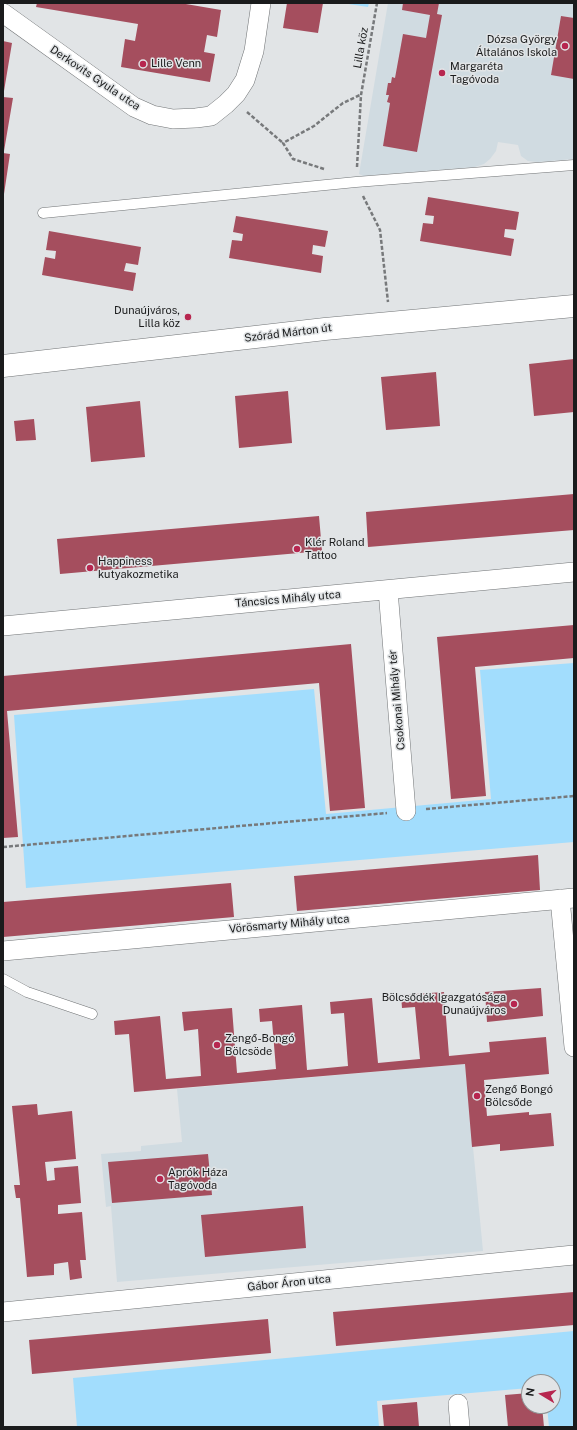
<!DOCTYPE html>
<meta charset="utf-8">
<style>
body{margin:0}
#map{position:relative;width:577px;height:1430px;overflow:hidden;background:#e1e4e6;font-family:"Public Sans",sans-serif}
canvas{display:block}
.frame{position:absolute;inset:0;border:4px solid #1a1b1c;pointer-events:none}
.north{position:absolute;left:521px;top:1374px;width:40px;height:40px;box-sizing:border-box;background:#e1e4e6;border:1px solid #919495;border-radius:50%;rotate:280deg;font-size:11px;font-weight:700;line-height:16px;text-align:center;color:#1a1b1c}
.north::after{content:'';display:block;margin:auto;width:14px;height:18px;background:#b7264f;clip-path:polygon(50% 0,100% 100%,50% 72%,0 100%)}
</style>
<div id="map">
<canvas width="577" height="1430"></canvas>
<div class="frame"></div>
<div class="north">N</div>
</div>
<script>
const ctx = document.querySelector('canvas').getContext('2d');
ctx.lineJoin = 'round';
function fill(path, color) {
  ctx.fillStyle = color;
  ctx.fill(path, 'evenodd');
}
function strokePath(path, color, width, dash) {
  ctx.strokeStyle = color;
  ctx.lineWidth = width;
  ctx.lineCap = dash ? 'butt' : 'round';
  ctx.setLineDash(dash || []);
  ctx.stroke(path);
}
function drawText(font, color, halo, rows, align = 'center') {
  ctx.font = font + ' "Public Sans",sans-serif';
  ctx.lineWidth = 3;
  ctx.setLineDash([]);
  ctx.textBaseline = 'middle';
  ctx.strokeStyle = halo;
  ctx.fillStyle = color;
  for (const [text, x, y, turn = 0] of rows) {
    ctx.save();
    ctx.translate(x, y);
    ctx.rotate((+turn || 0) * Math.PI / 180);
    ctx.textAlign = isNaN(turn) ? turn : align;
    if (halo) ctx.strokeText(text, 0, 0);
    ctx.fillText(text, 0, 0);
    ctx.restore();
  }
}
const built = new Path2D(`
 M388,3H574V159L538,162L528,161L521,156L518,145L498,142L496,151L490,159L484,164L475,167L363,176L359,174Z
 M465,1064L483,1251L117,1282L111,1206L106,1207L101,1154L141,1151V1146L182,1142L177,1089Z`);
const green = new Path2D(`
 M342,3H369L368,7Z
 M574,663V842L26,888L14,715L314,689L326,814L491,799L480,670Z
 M574,1331V1427H549L547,1406H553V1382H529V1388L377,1401L379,1427H77L73,1378Z`);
const building = new Path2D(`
 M37,3H180L221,10L217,37L207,35L204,52L215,54L210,82L121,67L125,39L135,41L138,24L36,7Z
 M287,3H323L318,33L283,28Z
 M403,3H439L437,14L442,15L417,152L383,146L390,103L387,102L389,95H386L388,83H391L392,77L395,78L403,34L426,38L430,15L402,10Z
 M561,16L574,18V79L551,75Z
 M3,41L12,43L4,91H3Z
 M3,97L13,98L4,151H3Z
 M3,153L10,154L4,194H3Z
 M428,197L519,212L516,230L505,229L504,237L514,239L511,256L420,241L423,223L433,224L434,216L425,215Z
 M236,216L328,231L325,247L313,245L312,254L323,256L321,273L229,258L232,240L242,241L243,234L233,232Z
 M49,231L141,247L138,265L126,263L124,271L136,273L133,291L42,275L45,257L55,259L56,251L46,250Z
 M574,359V412L534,416L529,364Z
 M436,372L440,426L386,430L381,377Z
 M288,391L292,443L239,448L235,396Z
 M140,401L145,457L91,462L86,407Z
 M34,419L36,440L16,441L14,421Z
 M574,494V530L368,547L366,512Z
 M319,516L322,551L60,574L57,539Z
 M574,625V658L475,667L486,796L451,799L437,637Z
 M351,644L365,808L330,811L319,683L7,711L18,837L3,838V676Z
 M538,855L540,890L297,911L294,876Z
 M231,883L234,917L3,937V902Z
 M541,988L543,1016L487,1022L485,992Z
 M444,992L449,1056L490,1052L489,1042L546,1037L549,1074L484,1080L487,1116L529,1112V1115L551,1113L554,1146L500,1151V1144L472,1147L465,1064L134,1092L129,1034L115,1035L114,1021L160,1016L166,1079L201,1076L198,1029L184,1031L182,1012L232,1008L237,1073L276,1069L272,1021L260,1022L259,1009L302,1005L307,1070L348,1066L344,1013L331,1014L330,1002L372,998L378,1063L420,1059L415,1007L402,1008L401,995Z
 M37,1104L38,1115L72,1111L76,1159L45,1162L47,1181L55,1180L54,1168L78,1166L81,1203L58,1205V1214L82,1212L86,1260H80L82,1278L70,1280L68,1262L54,1264V1275L27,1277L20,1198H16L14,1185H20L12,1106Z
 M208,1154L212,1195L112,1203L108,1162Z
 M303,1206L306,1248L205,1257L201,1215Z
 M574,1292V1325L336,1346L333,1312Z
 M268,1319L271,1353L32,1374L29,1340Z
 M529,1393V1406H542L544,1427H508L505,1395Z
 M417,1402L419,1427H384L382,1405Z`);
const path = new Path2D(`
 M247,112L283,143
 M357,167L361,95L377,3
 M324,169L293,159L283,143L314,126L343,103L360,95
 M363,196L380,230L388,302
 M426,809L574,796
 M3,847L387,813`);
const service = new Path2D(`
 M43,213L356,182L574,165
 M3,979L27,992L92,1014`);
const minor = new Path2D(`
 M3,13L134,107L152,115L173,119L196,118L211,116L226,104L236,94L245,80L254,51L261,3
 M388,590L406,811
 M3,626L574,572
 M560,899L574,1047
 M3,951L574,898
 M3,1312L574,1255
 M458,1404L460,1427`);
const tertiary = new Path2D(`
 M3,366L325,329L574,306`);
const markers = [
 [565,46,4,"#b7264f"],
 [143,64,4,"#b7264f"],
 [442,73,4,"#b7264f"],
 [188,317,4,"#b7264f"],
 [297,549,4,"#b7264f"],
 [90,568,4,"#b7264f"],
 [514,1004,4,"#b7264f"],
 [217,1045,4,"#b7264f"],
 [477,1096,4,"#b7264f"],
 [160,1179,4,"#b7264f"]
];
const poiNames = [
 ["Dózsa György",557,40,"right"],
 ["Általános Iskola",557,53,"right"],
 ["Lille Venn",151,64],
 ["Margaréta",450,67],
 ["Tagóvoda",450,80],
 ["Dunaújváros,",180,311,"right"],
 ["Lilla köz",180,324,"right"],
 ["Klér Roland",305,543],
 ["Tattoo",305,556],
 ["Happiness",98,562],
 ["kutyakozmetika",98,575],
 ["Bölcsődék Igazgatósága",506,998,"right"],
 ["Dunaújváros",506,1011,"right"],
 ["Zengő-Bongó",225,1039],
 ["Bölcsöde",225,1052],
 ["Zengő Bongó",485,1090],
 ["Bölcsőde",485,1103],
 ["Aprók Háza",168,1173],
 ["Tagóvoda",168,1186]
];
const streetNames = [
 ["Lilla köz",361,48,-80],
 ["Derkovits Gyula utca",95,78,34],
 ["Szórád Márton út",288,333,-7],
 ["Táncsics Mihály utca",288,599,-5],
 ["Csokonai Mihály tér",397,700,-95],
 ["Vörösmarty Mihály utca",289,924,-5],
 ["Gábor Áron utca",289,1283,-6]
];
fill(built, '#d0dbe1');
fill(green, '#a2ddfd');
fill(building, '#a54e5e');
strokePath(service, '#717476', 11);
strokePath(minor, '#717476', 20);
strokePath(tertiary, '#717476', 23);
strokePath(path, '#77797b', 2.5, [4, 2]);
strokePath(service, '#fff', 10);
strokePath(minor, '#fff', 19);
strokePath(tertiary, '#fff', 22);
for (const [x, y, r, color] of markers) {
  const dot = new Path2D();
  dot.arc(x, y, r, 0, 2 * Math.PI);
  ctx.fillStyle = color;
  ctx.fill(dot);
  strokePath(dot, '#e1e4e6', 1.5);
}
drawText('11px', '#1a1b1c', '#e1e4e6', poiNames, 'left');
drawText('11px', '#1a1b1c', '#e1e4e6', streetNames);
</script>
